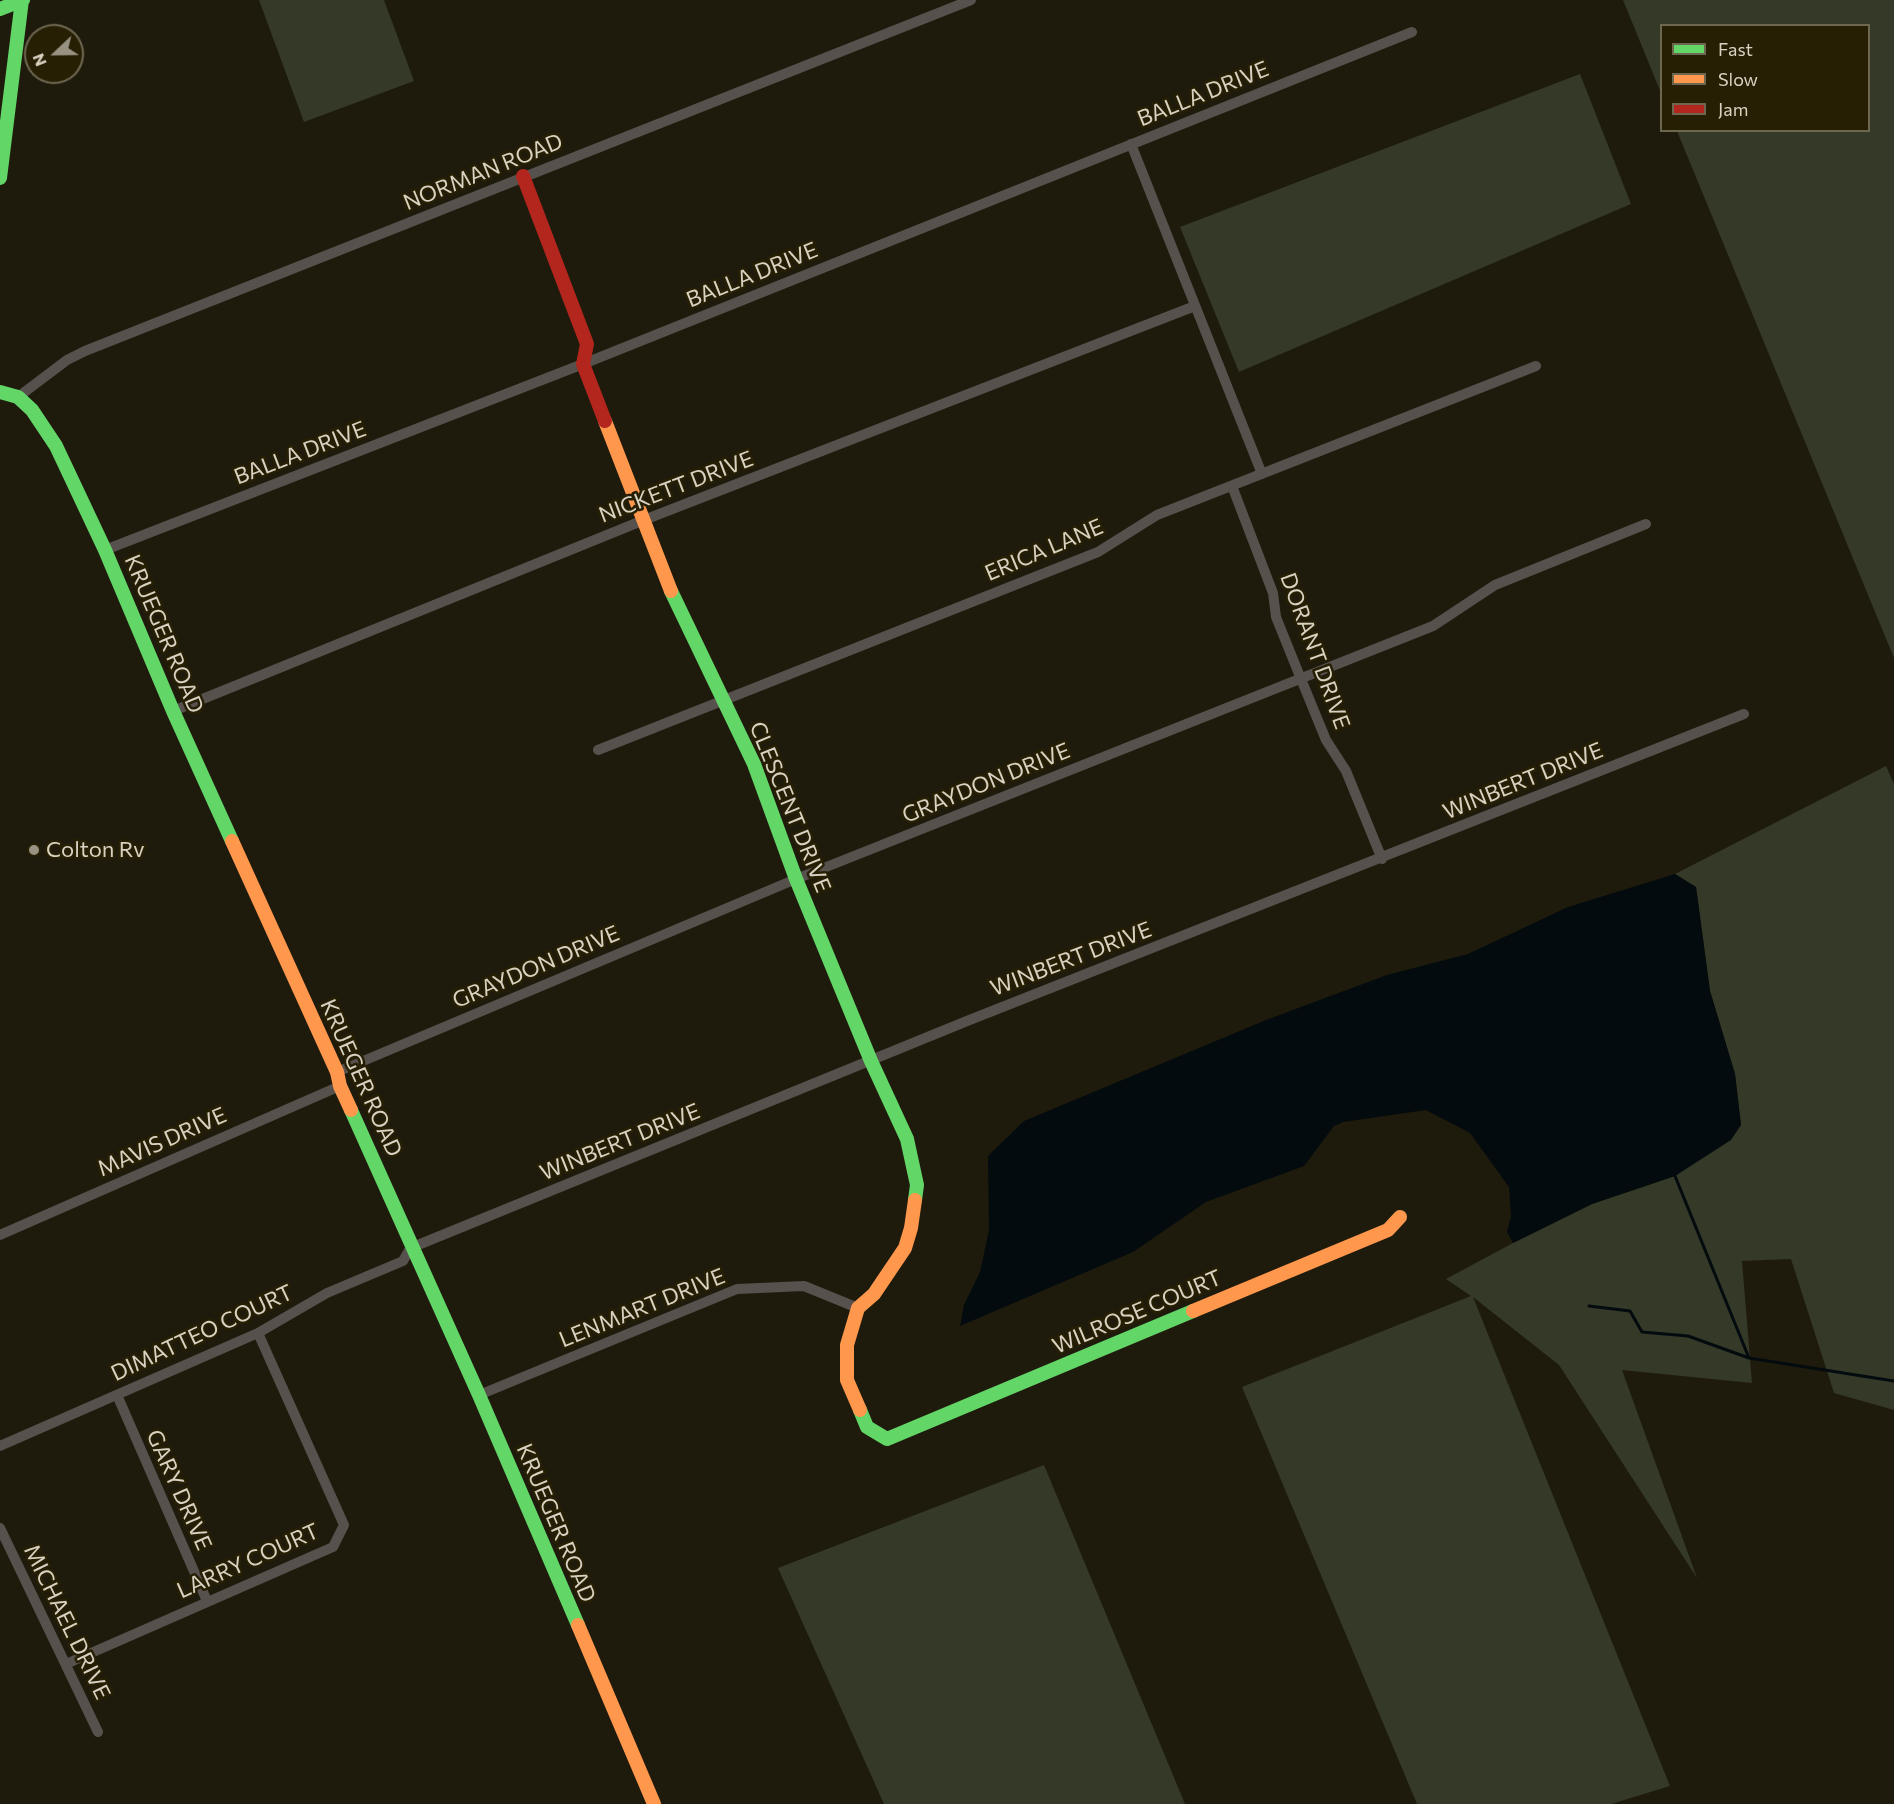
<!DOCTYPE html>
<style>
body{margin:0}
#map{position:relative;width:1894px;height:1804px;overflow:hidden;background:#1f1b0c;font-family:Commissioner,sans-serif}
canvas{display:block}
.legend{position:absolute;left:1660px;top:24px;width:210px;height:108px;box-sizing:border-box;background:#271f04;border:2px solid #6d6750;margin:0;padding:8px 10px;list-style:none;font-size:18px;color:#d7d2c2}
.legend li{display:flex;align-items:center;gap:12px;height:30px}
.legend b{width:30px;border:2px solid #6d6750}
.north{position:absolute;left:24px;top:24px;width:60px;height:60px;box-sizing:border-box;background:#271f04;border:2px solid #6d6750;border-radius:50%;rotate:248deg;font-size:16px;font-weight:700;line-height:24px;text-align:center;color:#d7d2c2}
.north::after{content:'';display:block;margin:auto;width:21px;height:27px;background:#979282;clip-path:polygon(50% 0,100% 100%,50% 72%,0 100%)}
</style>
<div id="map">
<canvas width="1894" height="1804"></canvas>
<ul class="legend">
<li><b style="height:8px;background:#63d668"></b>Fast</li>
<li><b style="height:8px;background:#ff974d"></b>Slow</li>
<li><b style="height:8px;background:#b3261e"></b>Jam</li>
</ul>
<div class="north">N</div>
</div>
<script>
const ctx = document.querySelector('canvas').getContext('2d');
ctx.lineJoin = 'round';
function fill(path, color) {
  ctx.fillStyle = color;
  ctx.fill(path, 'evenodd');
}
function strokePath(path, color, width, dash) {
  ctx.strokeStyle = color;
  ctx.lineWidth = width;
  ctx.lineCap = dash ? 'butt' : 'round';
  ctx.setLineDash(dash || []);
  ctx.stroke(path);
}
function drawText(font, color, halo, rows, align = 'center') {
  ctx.font = font + ' Commissioner,sans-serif';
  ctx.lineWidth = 5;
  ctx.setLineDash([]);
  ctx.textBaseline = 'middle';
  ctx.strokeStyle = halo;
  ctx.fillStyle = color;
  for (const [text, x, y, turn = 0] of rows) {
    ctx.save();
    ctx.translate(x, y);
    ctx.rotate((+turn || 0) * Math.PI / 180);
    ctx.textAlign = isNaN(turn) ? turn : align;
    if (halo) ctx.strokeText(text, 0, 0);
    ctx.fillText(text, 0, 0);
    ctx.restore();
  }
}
const green = new Path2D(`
 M259,0H384L414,81L304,122Z
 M1623,0H1894V658L1677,131L1868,130V26H1662L1661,93Z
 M1580,74L1631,204L1239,372L1180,227Z
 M1886,766L1894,784V1410L1834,1393L1791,1259L1742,1261L1752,1383L1622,1370L1697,1578L1559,1365L1473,1297L1670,1786L1611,1804H1417L1242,1387L1471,1296L1446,1279L1513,1243L1592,1204L1675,1176L1741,1125L1735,1074L1710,991L1696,887L1675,874Z
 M1044,1465L1185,1804H884L778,1568Z`);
const water = new Path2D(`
 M1675,874L1696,887L1710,991L1735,1074L1741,1125L1731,1140L1675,1176L1592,1204L1513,1243L1507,1232L1511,1216L1509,1187L1470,1133L1426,1110L1343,1122L1334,1126L1304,1166L1206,1202L1133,1252L960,1326L964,1305L980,1272L989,1230L988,1156L1024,1121L1266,1020L1387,975L1468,954L1568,907Z`);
const stream = new Path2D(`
 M1675,1176L1749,1358
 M1589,1306L1630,1311L1642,1332L1688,1336L1749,1358L1894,1381`);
const street = new Path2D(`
 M1131,144L1262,474
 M18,397L67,360L85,351L971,0
 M1232,486L1273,593L1276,617L1301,679L1326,740L1346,771L1382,859
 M105,550L583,364L1412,32
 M173,711L644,520L1195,306
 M598,750L1098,552L1157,515L1536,366
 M337,1072L796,879L1433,626L1495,585L1646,524
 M0,1235L340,1086
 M413,1247L967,1021L1744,714
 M117,1395L207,1601
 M479,1395L737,1289L804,1286L858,1308
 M0,1446L258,1333L327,1293L403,1261L412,1245
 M0,1528L98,1732
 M66,1664L333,1547L344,1525L258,1333`);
const fast = new Path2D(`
 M0,9L23,0
 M0,178L22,0
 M0,392L18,397L32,410L56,446L105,550L173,711L232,841
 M671,591L754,764L796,879L871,1061L907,1139L917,1185L915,1200
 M351,1110L479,1395L578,1625
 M860,1410L867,1427L887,1439L1193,1311`);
const slow = new Path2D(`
 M605,421L671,591
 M232,841L337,1072L340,1086L351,1110
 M1193,1311L1388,1230L1400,1217
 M860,1410L847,1380V1345L858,1308L874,1294L905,1248L911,1228L915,1200
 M578,1625L654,1804`);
const jam = new Path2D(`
 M523,176L587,344L583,364L605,421`);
const markers = [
 [34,850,6,"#979282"]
];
const streetNames = [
 ["BALLA DRIVE",1203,94,-22],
 ["NORMAN ROAD",483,172,-22],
 ["BALLA DRIVE",752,275,-22],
 ["BALLA DRIVE",300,453,-21],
 ["NICKETT DRIVE",676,487,-21],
 ["ERICA LANE",1044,550,-23],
 ["KRUEGER ROAD",164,634,67],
 ["DORANT DRIVE",1315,651,70],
 ["WINBERT DRIVE",1523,781,-22],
 ["GRAYDON DRIVE",986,783,-22],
 ["CLESCENT DRIVE",790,807,68],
 ["WINBERT DRIVE",1071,959,-21],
 ["GRAYDON DRIVE",536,967,-23],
 ["KRUEGER ROAD",361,1078,66],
 ["MAVIS DRIVE",162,1142,-24],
 ["WINBERT DRIVE",620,1142,-22],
 ["LENMART DRIVE",642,1308,-22],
 ["WILROSE COURT",1137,1312,-23],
 ["DIMATTEO COURT",202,1333,-25],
 ["GARY DRIVE",179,1490,66],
 ["KRUEGER ROAD",556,1523,67],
 ["LARRY COURT",248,1561,-24],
 ["MICHAEL DRIVE",67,1622,64]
];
const poiNames = [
 ["Colton Rv",46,850]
];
fill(green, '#353928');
fill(water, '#030b0e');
strokePath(stream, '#030b0e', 3);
strokePath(street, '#56514d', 10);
strokePath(fast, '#63d668', 14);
strokePath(slow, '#ff974d', 14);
strokePath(jam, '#b3261e', 14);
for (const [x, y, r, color] of markers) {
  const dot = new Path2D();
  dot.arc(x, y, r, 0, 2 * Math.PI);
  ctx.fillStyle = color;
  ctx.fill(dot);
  strokePath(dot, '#271f04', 2);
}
drawText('22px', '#d7d2c2', '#271f04', streetNames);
drawText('22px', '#d7d2c2', '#271f04', poiNames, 'left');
</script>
